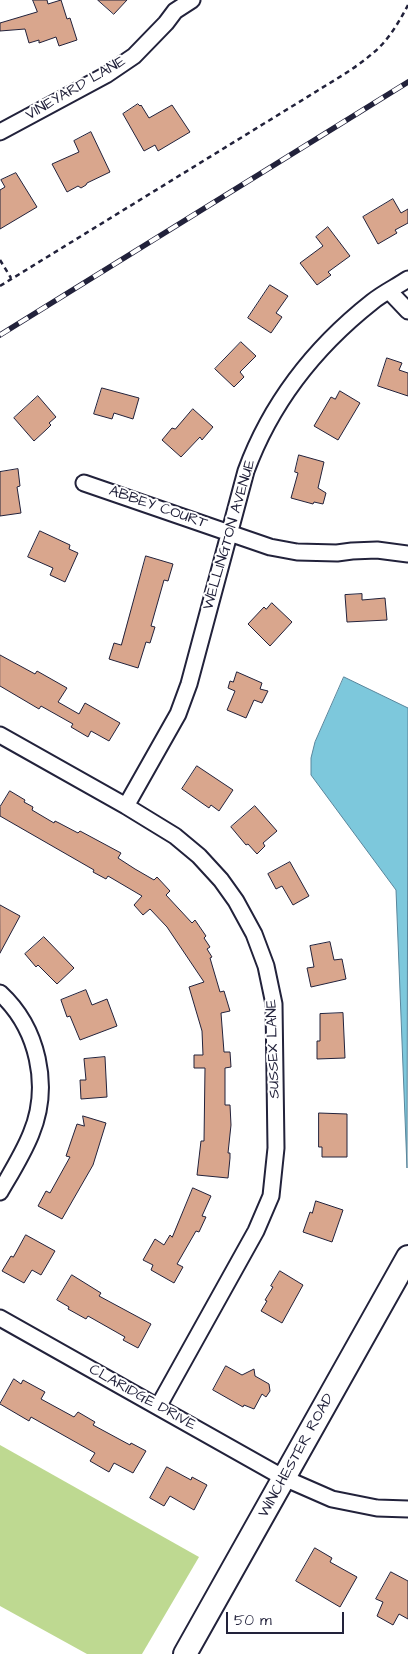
<!DOCTYPE html>
<style>
body{margin:0}
#map{position:relative;width:408px;height:1654px;overflow:hidden;background:#fff;font-family:"Architects Daughter",sans-serif}
canvas{display:block}
.scale{position:absolute;left:226px;top:1612px;width:118px;height:22px;box-sizing:border-box;border:2px solid #22223b;border-top:0;padding-left:6px;font-size:15px;line-height:18px;white-space:nowrap;color:#22223b;-webkit-text-stroke:4px #fff;paint-order:stroke}
</style>
<div id="map">
<canvas width="408" height="1654"></canvas>
<div class="scale">50 m</div>
</div>
<script>
const ctx = document.querySelector('canvas').getContext('2d');
ctx.lineJoin = 'round';
function fill(path, color) {
  ctx.fillStyle = color;
  ctx.fill(path, 'evenodd');
}
function strokePath(path, color, width, dash) {
  ctx.strokeStyle = color;
  ctx.lineWidth = width;
  ctx.lineCap = dash ? 'butt' : 'round';
  ctx.setLineDash(dash || []);
  ctx.stroke(path);
}
function drawText(font, color, halo, rows, align = 'center') {
  ctx.font = font + ' "Architects Daughter",sans-serif';
  ctx.lineWidth = 4;
  ctx.setLineDash([]);
  ctx.textBaseline = 'middle';
  ctx.strokeStyle = halo;
  ctx.fillStyle = color;
  for (const [text, x, y, turn = 0] of rows) {
    ctx.save();
    ctx.translate(x, y);
    ctx.rotate((+turn || 0) * Math.PI / 180);
    ctx.textAlign = isNaN(turn) ? turn : align;
    if (halo) ctx.strokeText(text, 0, 0);
    ctx.fillText(text, 0, 0);
    ctx.restore();
  }
}
const green = new Path2D(`
 M0,1445L199,1557L142,1654H87L0,1606Z`);
const water = new Path2D(`
 M344,677L408,708L407,1168L396,890L311,775V758L315,742Z`);
const building = new Path2D(`
 M33,0H47L48,4L61,0L67,19L70,18L77,40L59,46L56,37L39,43V40L29,43L25,29L0,31V23L37,12Z
 M98,0H127L114,14Z
 M138,104L140,106L141,105L149,118L172,105L190,132L158,151L155,145L144,151L123,114Z
 M91,132L110,172L87,183L86,185L81,188L78,186L67,192L52,164L79,152L74,141Z
 M16,173L37,207L0,229V190L5,187L1,180Z
 M393,199L401,213L408,209V223L395,230L397,233L378,244L363,217Z
 M328,227L350,256L328,272L331,275L317,285L300,263L323,246L316,237Z
 M270,285L288,296L276,313L282,317L271,333L248,318Z
 M241,342L256,356L240,372L244,377L234,387L215,369Z
 M387,358L402,363L399,370L408,373V396L378,386Z
 M102,388L139,398L133,419L114,413L112,419L94,414Z
 M340,391L360,403L338,440L314,426L331,397L335,399Z
 M38,396L56,417L49,423L51,425L47,429L34,441L14,418Z
 M193,409L213,427L202,440L200,437L181,457L162,440L172,428L175,429Z
 M299,455L324,462L318,488L326,493L323,504L314,502L313,504L291,498L298,473L295,472Z
 M18,469L20,486L17,487L21,513L0,516V472Z
 M40,531L70,545L69,549L78,553L65,582L50,575L53,568L28,557Z
 M146,556L173,564L168,581L164,580L151,626L155,627L150,643L146,642L138,668L109,659L114,643L121,645Z
 M362,594V600L385,598L387,620L347,622L345,595Z
 M272,603L292,622L270,646L248,624L264,607L266,609Z
 M0,655L35,674L37,671L67,688L58,702L79,714L85,703L120,723L109,741L91,731L88,737L71,727L73,724L41,706L39,709L0,686Z
 M237,672L262,683L260,689L268,691L262,703L254,700L246,718L227,710L235,691L228,688L230,681L233,682Z
 M197,766L233,790L219,811L211,805L209,808L182,789Z
 M10,791L25,800L24,802L33,807L32,810L54,823L55,821L59,823L78,833L80,831L121,853L118,858L135,869L154,880L157,877L170,891L166,895L192,923L195,920L206,936L204,938L210,947L207,949L212,957L210,958L220,992L224,991L230,1011L221,1013L224,1052H230L231,1067L225,1068V1105H230L231,1125L228,1153H230V1158L228,1178L197,1175L201,1141H204L205,1068H194V1055H203L202,1031L189,987L204,982L167,927L150,909L143,915L134,905L142,896L108,876L106,879L93,872L94,870L0,816V807Z
 M255,806L277,831L263,843L265,846L257,854L248,844L246,845L231,827Z
 M290,862L309,896L293,905L282,886L276,889L268,874Z
 M0,905L20,916L0,953Z
 M44,937L74,968L57,984L38,965L36,967L25,954Z
 M330,942L334,960L342,959L346,979L311,987L307,968L314,967L310,946Z
 M86,990L92,1005L107,999L117,1026L80,1040L70,1016L67,1017L61,1000Z
 M343,1013L345,1058L317,1059V1041H320V1014Z
 M105,1057L107,1097L81,1099L80,1080H86L84,1059Z
 M319,1113L347,1114V1157H322V1147H319Z
 M83,1116L106,1123L93,1165L62,1219L38,1206L46,1191L50,1193L70,1157L66,1156L77,1124L84,1126Z
 M193,1188L211,1196L202,1216L206,1217L199,1232L196,1231L177,1264L183,1267L174,1283L151,1270L153,1265L143,1260L155,1239L164,1245L170,1235L172,1237Z
 M316,1201L343,1210L332,1242L303,1232L310,1212L312,1213Z
 M26,1235L55,1251L41,1275L32,1270L24,1283L2,1271L11,1256L13,1257Z
 M280,1271L303,1285L282,1323L261,1311L267,1301L265,1300L273,1287L271,1286Z
 M72,1275L101,1293L99,1296L151,1324L138,1348L123,1340L125,1337L88,1316L86,1319L68,1309L69,1307L57,1300Z
 M226,1366L242,1375L254,1369L255,1376L269,1384L270,1391L266,1397L262,1394L254,1409L244,1405L243,1407L213,1390Z
 M14,1379L21,1384L23,1380L45,1392L41,1399L74,1417L78,1412L95,1422L93,1425L130,1445L131,1443L146,1451L133,1473L114,1463L109,1472L90,1461L95,1453L31,1417L29,1421L0,1404Z
 M167,1467L191,1480L192,1477L207,1485L194,1510L170,1496L164,1506L150,1498Z
 M315,1548L332,1558L330,1562L357,1577L340,1607L296,1581Z
 M391,1572L408,1581V1619L399,1614L393,1625L377,1616L383,1602L376,1599Z`);
const path = new Path2D(`
 M0,260L11,278
 M0,286L317,91C336,79 356,68 373,53C388,41 399,22 408,5`);
const minor = new Path2D(`
 M0,132L106,75L134,56L166,23L175,11L192,0
 M389,291L408,311
 M84,483L270,547L297,552L337,553L352,551L377,550L408,554
 M0,735L126,806L175,836L199,856L221,880L236,901L254,934L266,966L274,1004L276,1148L271,1196L256,1231L158,1407
 M126,806L178,714L189,684L246,471C271,403 315,347 372,302C383,293 396,287 408,279
 M0,993C38,1028 51,1086 31,1134C23,1154 11,1173 0,1192
 M0,1318L284,1478L332,1499L377,1508L408,1509`);
const secondary = new Path2D(`
 M185,1654L408,1257`);
const rail = new Path2D(`
 M0,335L408,82`);
const streetNames = [
 ["VINEYARD LANE",76,89,-30],
 ["ABBEY COURT",158,508,19],
 ["WELLINGTON AVENUE",230,535,-74],
 ["SUSSEX LANE",274,1049,-92],
 ["CLARIDGE DRIVE",142,1398,29],
 ["WINCHESTER ROAD",297,1456,-61]
];
fill(green, '#bed991');
fill(water, '#7dc8dc');
strokePath(water, '#59869c', 1);
fill(building, '#d9a68d');
strokePath(building, '#22223b', 1);
strokePath(minor, '#22223b', 19);
strokePath(secondary, '#22223b', 26);
strokePath(path, '#22223b', 2.5, [5, 4]);
strokePath(minor, '#fff', 15);
strokePath(secondary, '#fff', 22);
strokePath(rail, '#22223b', 5.5);
strokePath(rail, '#fff', 4, [11]);
drawText('15px', '#22223b', '#fff', streetNames);
</script>
